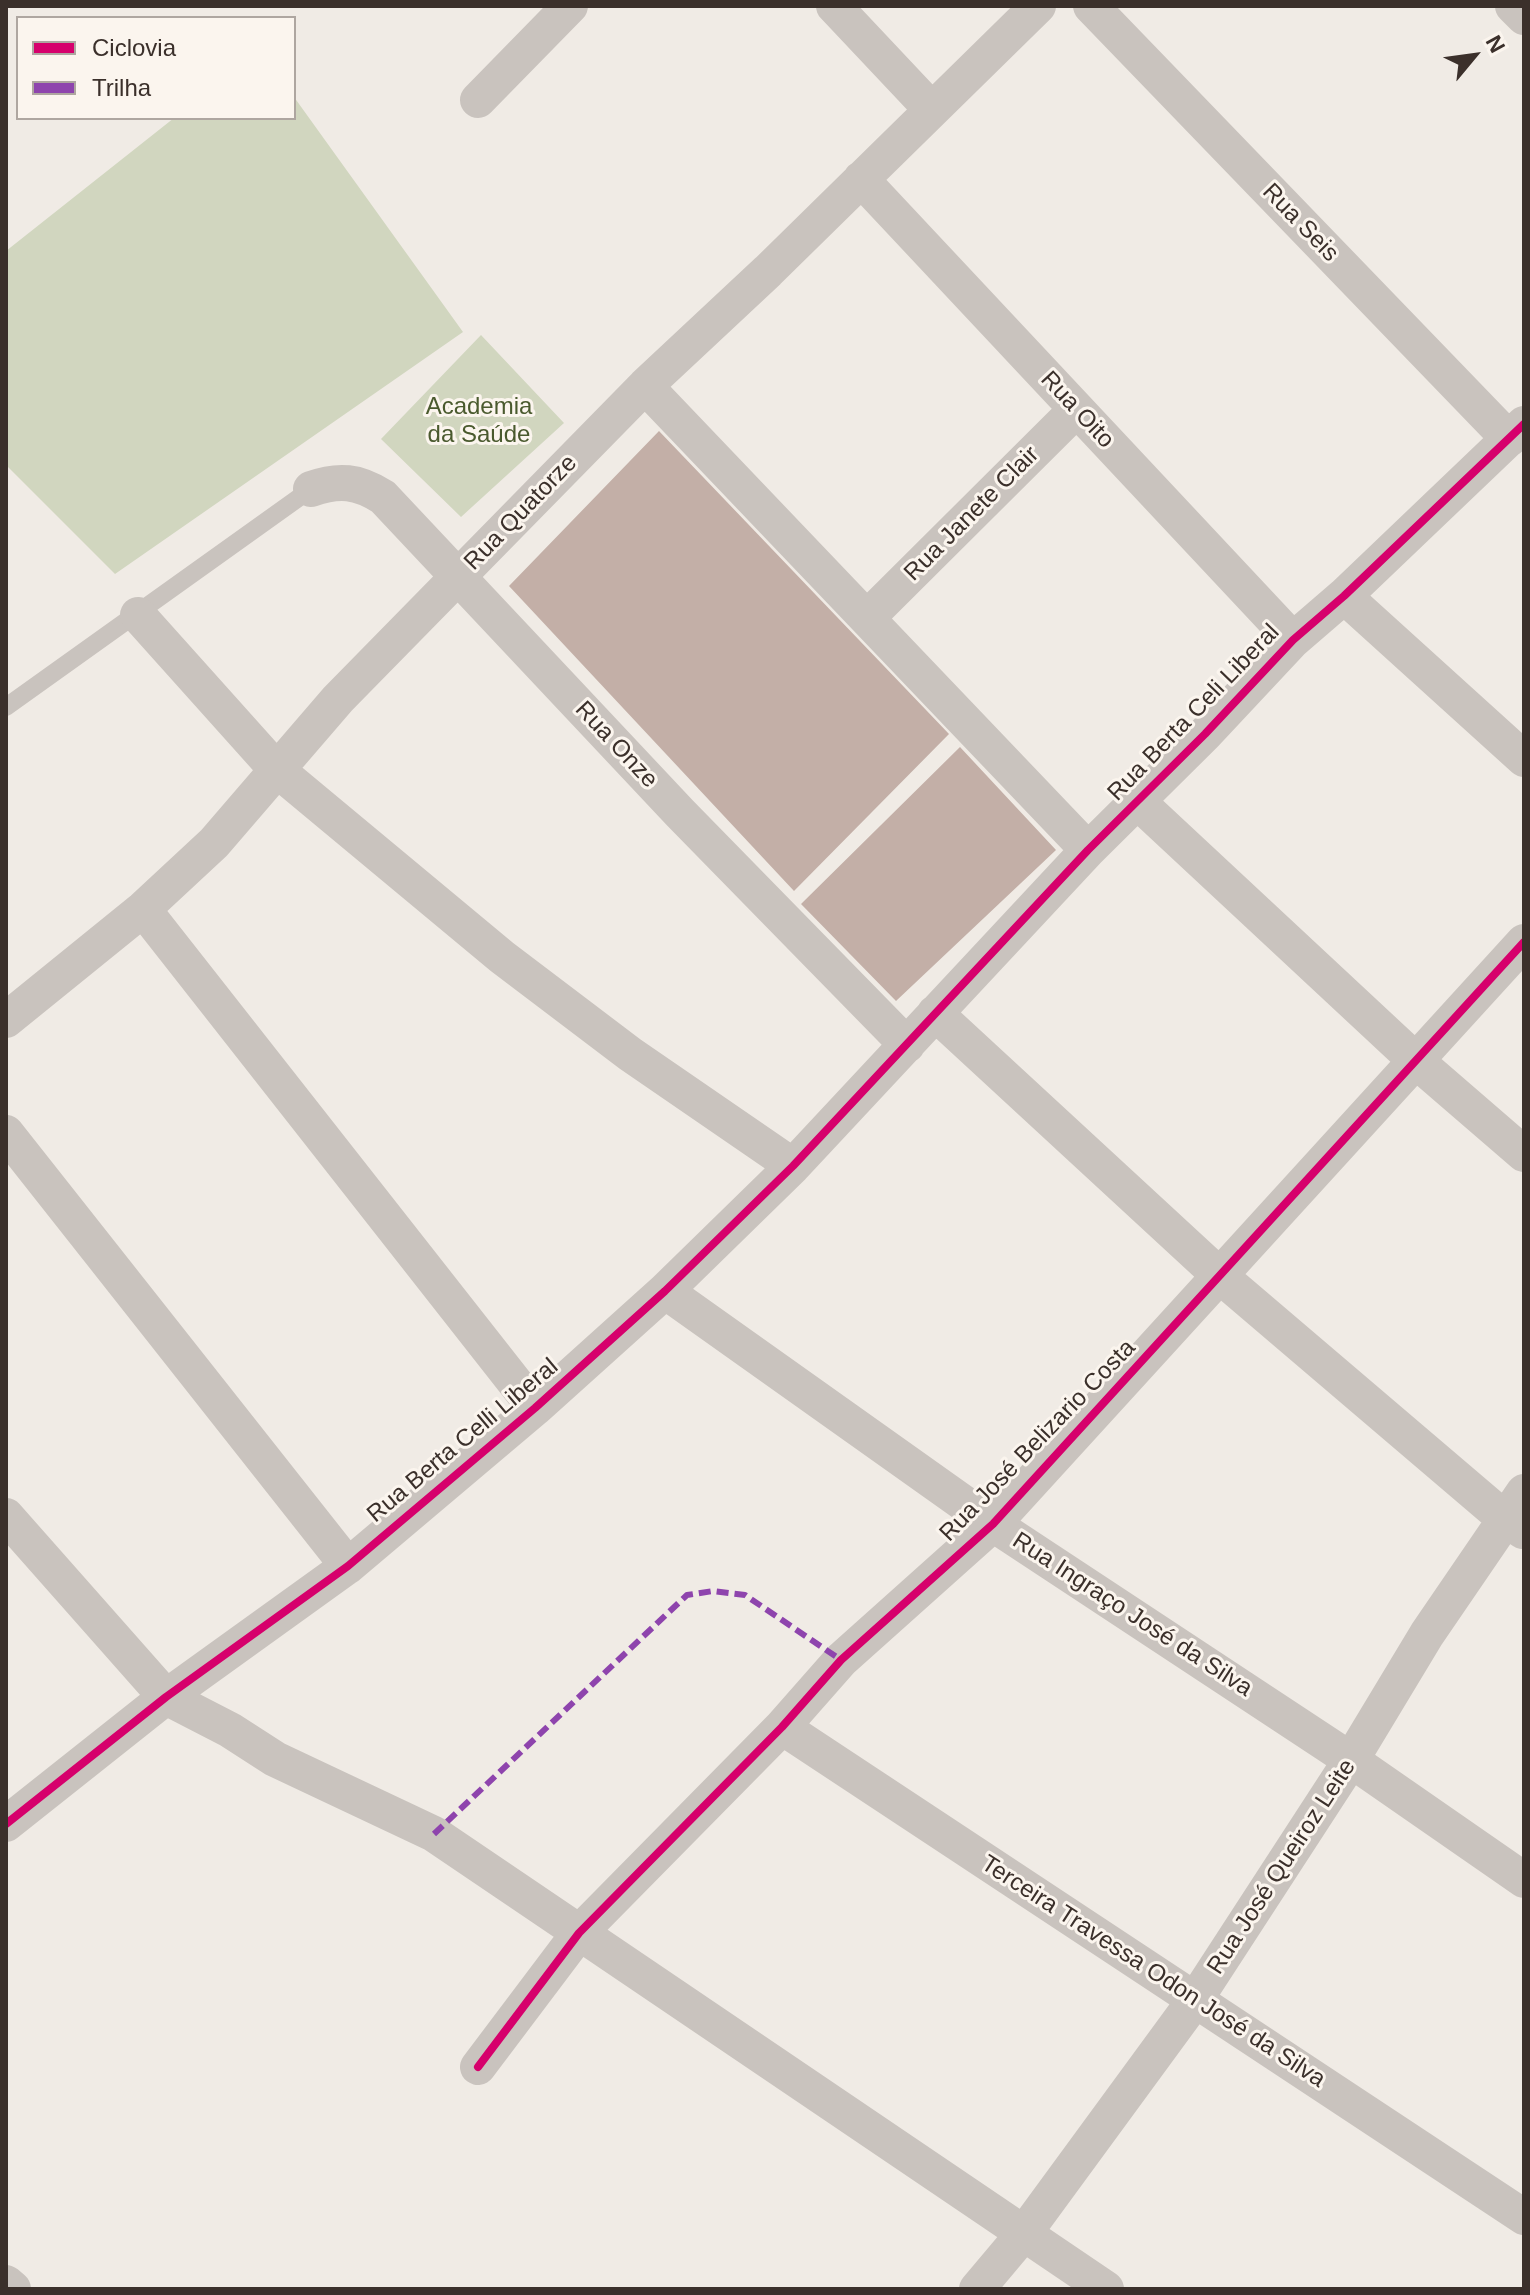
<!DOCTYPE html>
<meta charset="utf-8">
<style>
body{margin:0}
#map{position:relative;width:1530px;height:2295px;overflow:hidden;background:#f0ebe5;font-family:Arial,sans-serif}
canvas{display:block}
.frame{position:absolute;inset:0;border:8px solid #3b302b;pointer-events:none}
.legend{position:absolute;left:16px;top:16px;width:280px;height:104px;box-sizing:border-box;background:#fbf5ee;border:2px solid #aea6a0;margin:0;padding:10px 14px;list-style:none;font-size:24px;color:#3b302b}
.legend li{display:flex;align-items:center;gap:16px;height:40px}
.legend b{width:40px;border:2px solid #aea6a0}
.north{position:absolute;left:1434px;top:16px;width:80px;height:80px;-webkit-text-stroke:6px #fbf5ee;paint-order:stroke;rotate:61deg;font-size:22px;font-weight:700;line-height:32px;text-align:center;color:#3b302b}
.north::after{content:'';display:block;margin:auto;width:28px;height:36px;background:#3b302b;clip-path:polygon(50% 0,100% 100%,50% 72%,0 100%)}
</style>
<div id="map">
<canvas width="1530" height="2295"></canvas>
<div class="frame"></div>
<ul class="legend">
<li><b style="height:10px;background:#d6006c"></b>Ciclovia</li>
<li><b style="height:10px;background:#8e44ad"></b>Trilha</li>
</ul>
<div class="north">N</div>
</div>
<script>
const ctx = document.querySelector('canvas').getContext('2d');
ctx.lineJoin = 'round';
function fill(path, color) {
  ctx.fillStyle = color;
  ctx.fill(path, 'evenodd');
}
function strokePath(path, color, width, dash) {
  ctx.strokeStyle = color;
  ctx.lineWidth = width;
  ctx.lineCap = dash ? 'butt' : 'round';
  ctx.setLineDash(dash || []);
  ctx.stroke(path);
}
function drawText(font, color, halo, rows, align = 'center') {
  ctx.font = font + ' Arial,sans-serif';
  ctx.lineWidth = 6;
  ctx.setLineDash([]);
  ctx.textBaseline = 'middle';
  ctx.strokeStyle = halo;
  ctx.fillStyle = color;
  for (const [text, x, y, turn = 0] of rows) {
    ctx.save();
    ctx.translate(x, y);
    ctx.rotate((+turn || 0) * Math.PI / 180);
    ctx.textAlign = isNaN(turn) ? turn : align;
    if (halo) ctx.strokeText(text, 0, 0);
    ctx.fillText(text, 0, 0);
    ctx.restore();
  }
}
const green = new Path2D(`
 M294,97L463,332L115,574L6,465V251L174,118H294Z
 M481,335L564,423L461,517L381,439Z`);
const building = new Path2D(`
 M659,431L949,734L794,891L509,586Z
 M960,747L1056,850L896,1001L801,904Z`);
const lane = new Path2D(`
 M6,707L311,489`);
const street = new Path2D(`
 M834,6L932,110
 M1091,6L1509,439
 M1513,6L1524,17
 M478,100L570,6
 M861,179L1293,640
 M645,386L1088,850
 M311,489C339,479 358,481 383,497L680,813L907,1045
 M1344,596L1524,759
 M138,615L276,769L502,957L630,1054L793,1166
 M867,618L1076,410
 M1137,801L1415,1060L1524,1154
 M143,909L535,1408
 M935,1013L1220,1276L1505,1519L1523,1531
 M6,1020L143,909L214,843L338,699L645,386L768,271L1038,6
 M6,1133L348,1566
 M665,1291L993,1524L1351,1760L1524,1880
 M6,1516L166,1697L230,1730L275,1759L434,1834L1106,2289
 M782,1727L1524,2217
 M6,1824L166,1697L348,1566L535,1408L665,1291L793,1166L1088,850L1205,734L1293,640L1344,596L1524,424
 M478,2067L579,1933L782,1727L841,1660L993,1524L1524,942
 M6,2283L13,2289
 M977,2289L1025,2232L1195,2000L1351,1760L1427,1634L1524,1492`);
const quiet = new Path2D(`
 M434,1834L687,1595L713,1591L745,1595L841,1660`);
const cycleway = new Path2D(`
 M6,1824L166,1697L348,1566L535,1408L665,1291L793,1166L1088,850L1205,734L1293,640L1344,596L1524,424
 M478,2067L579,1933L782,1727L841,1660L993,1524L1524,942`);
const streetNames = [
 ["Rua Seis",1300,223,46],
 ["Rua Oito",1077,410,47],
 ["Rua Quatorze",521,513,-46],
 ["Rua Janete Clair",972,514,-45],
 ["Rua Berta Celi Liberal",1194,713,-46],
 ["Rua Onze",616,745,47],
 ["Rua Berta Celli Liberal",463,1441,-40],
 ["Rua José Belizario Costa",1038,1441,-46],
 ["Rua Ingraço José da Silva",1132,1615,33],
 ["Rua José Queiroz Leite",1282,1867,-57],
 ["Terceira Travessa Odon José da Silva",1153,1972,33]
];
const parkNames = [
 ["Academia",479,407],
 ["da Saúde",479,435]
];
fill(green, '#d1d6bf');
fill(building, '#c3afa7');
strokePath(lane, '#c9c3be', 18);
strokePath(street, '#c9c3be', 36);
strokePath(quiet, '#8e44ad', 6, [12, 6]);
strokePath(cycleway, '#d6006c', 8);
drawText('24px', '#3b302b', '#fbf5ee', streetNames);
drawText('24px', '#4a5a2e', '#fbf5ee', parkNames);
</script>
